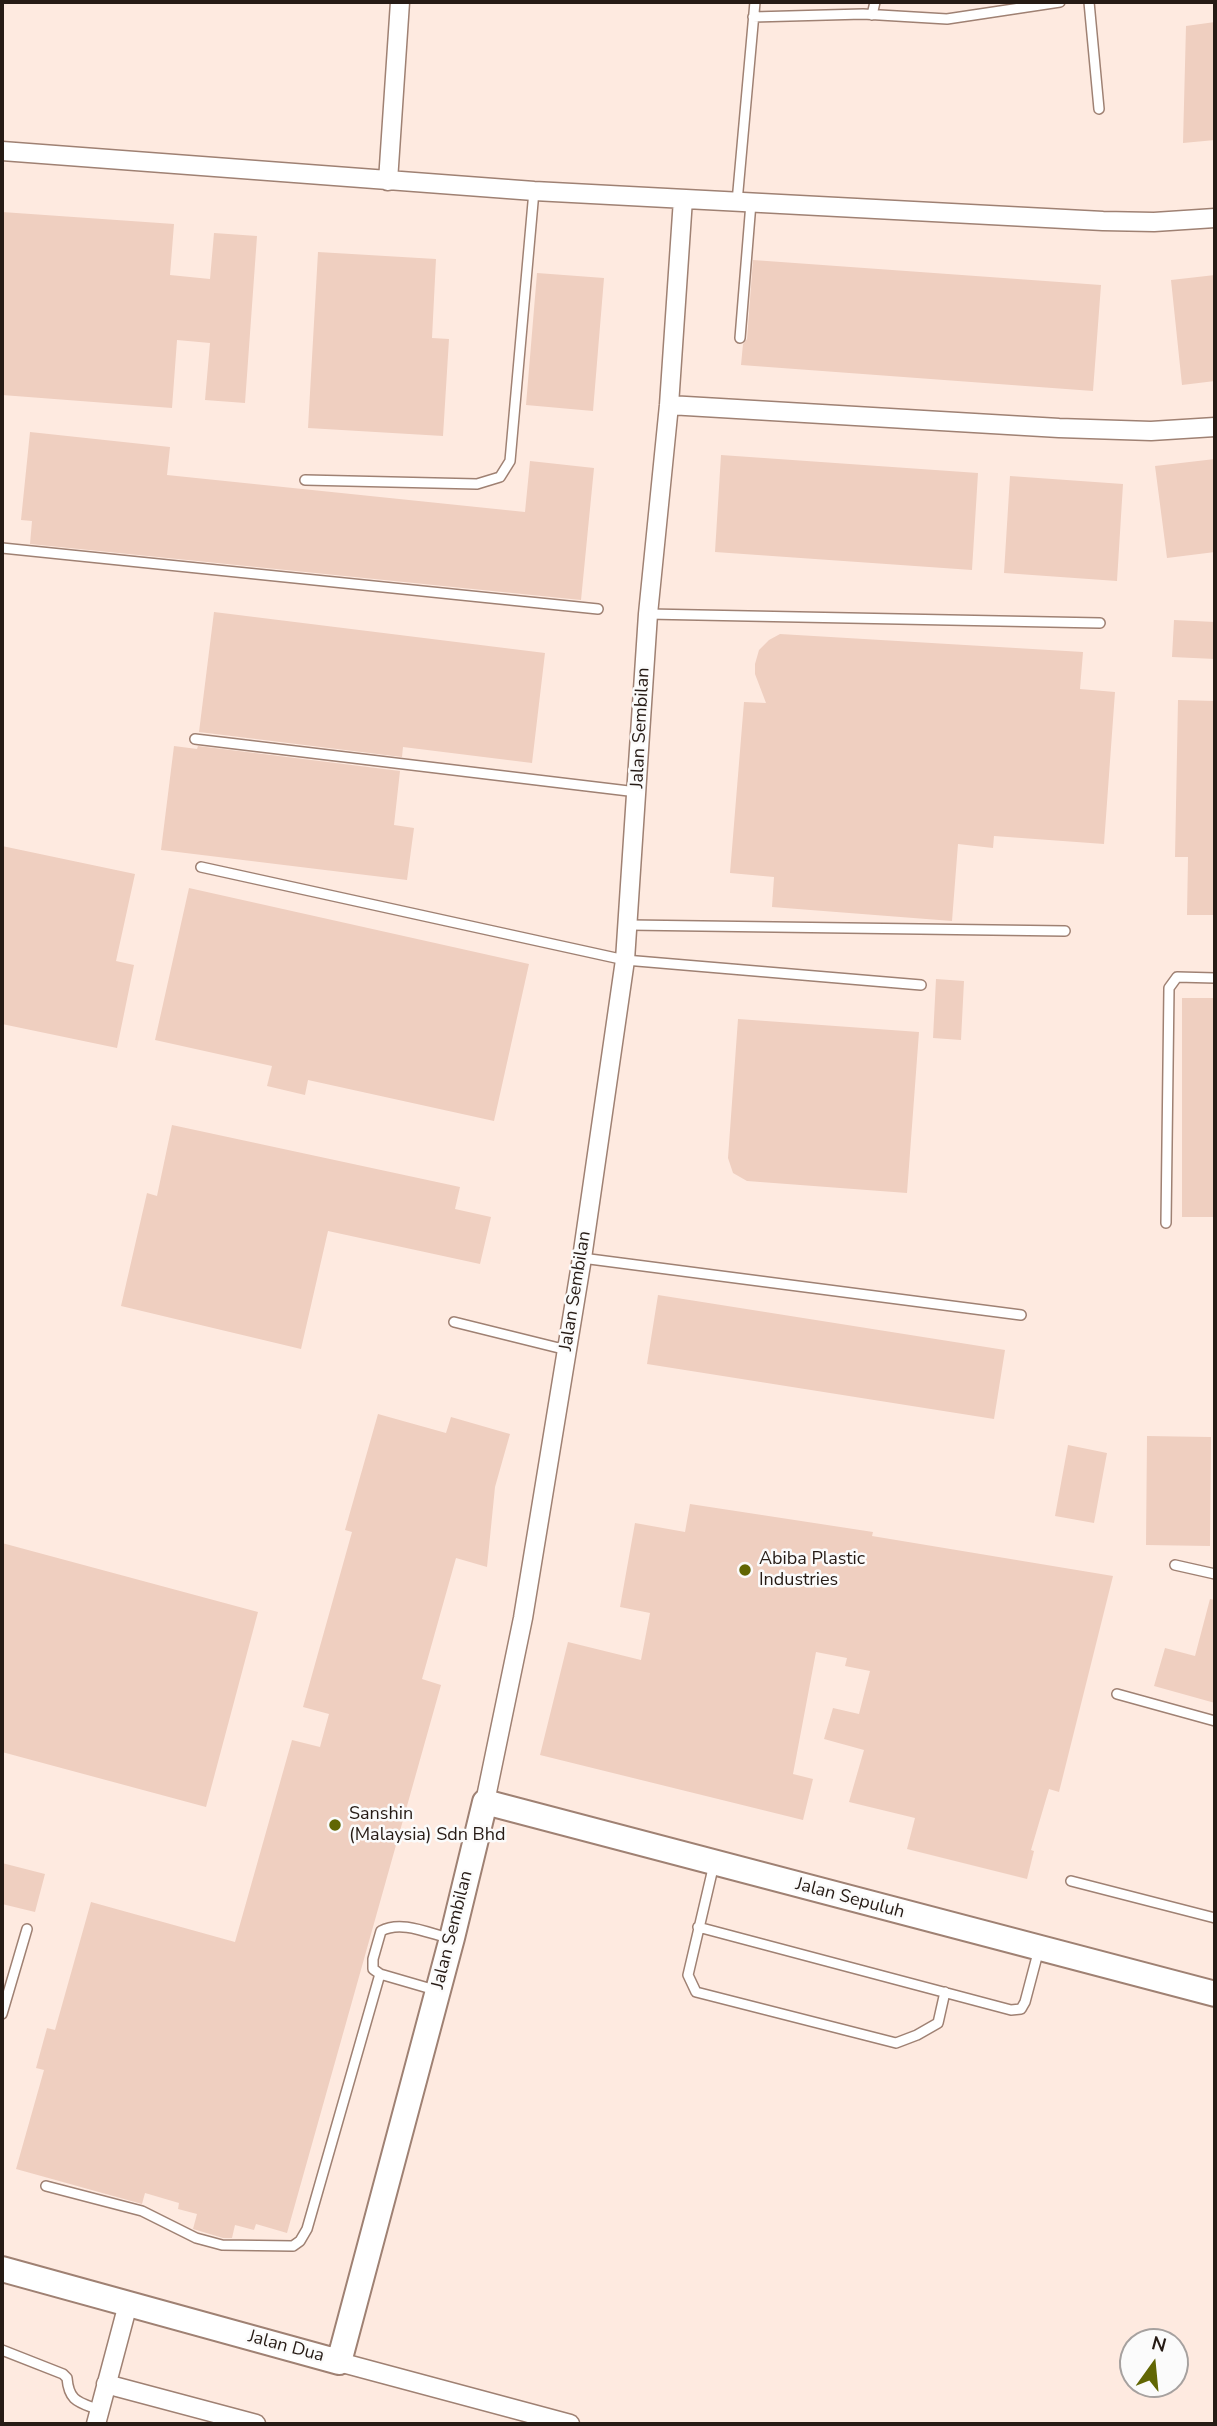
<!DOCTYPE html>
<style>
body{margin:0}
#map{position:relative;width:1217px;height:2426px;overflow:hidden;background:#feeae0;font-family:"Nunito Sans",sans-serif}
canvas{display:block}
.frame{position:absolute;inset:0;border:4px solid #261b15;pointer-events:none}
.north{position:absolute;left:1119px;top:2328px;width:70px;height:70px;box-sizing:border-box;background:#fbfbfb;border:2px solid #a6a19f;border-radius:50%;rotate:15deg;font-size:19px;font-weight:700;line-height:28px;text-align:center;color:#261b15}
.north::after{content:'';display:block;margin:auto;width:24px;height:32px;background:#616603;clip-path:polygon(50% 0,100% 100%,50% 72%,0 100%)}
</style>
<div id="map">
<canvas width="1217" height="2426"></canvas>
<div class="frame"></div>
<div class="north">N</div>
</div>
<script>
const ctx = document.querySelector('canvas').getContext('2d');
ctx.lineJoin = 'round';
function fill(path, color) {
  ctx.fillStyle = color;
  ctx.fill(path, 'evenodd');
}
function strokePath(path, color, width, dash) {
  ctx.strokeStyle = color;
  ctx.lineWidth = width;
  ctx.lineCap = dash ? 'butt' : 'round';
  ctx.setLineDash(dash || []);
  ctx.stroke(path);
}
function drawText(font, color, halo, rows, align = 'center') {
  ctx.font = font + ' "Nunito Sans",sans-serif';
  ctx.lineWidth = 5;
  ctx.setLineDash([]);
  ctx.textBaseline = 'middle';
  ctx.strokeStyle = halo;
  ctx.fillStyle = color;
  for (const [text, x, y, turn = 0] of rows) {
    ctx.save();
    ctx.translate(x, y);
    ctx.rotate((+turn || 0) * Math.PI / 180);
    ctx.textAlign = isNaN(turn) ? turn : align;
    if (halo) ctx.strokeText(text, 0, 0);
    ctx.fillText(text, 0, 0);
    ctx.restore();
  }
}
const building = new Path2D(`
 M1215,22V140L1183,143L1186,26Z
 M2,212L174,224L170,275L210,279L214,233L257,236L245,403L205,400L210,343L177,340L172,408L2,395Z
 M318,252L436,259L432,338L449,339L443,436L308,428Z
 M753,260L1101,285L1093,391L741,365L743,344L747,339Z
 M537,273L604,278L593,411L526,405Z
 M1215,275V381L1182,385L1171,280Z
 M30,432L170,447L167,475L525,512L530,461L594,468L581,600L30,544L32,521L21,520Z
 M721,455L978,473L972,570L715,552Z
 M1215,459V552L1167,558L1155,466Z
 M1010,476L1123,484L1117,581L1004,573Z
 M214,612L545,653L532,763L403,747L402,757L199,732Z
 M1174,620L1215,622V659L1172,657Z
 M780,634L1083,652L1080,689L1115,692L1104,844L994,836L993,848L958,844L952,921L772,907L774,877L730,873L744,702L766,703L755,674V664L759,650L769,640Z
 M1178,700L1215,701V915H1187L1188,857H1175Z
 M174,746L197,749L198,746L400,771L394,825L414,828L407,880L161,850Z
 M2,846L135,874L116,961L134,965L117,1048L2,1024Z
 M189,888L529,964L494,1121L308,1080L305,1095L267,1086L272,1066L155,1040Z
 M936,979L964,981L961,1040L933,1038Z
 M1182,998H1215V1217H1182Z
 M738,1019L919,1032L907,1193L747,1181L733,1173L728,1158Z
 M172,1125L460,1187L455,1209L491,1217L480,1264L328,1231L301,1349L121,1306L147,1193L157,1196Z
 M658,1295L1005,1350L994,1419L647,1364Z
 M378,1414L446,1433L451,1417L510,1434L495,1487L487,1567L456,1558L422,1679L441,1685L287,2233L256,2224L254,2230L235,2225L232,2238H223L193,2229L197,2214L178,2209L179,2203L145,2193L142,2204L16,2169L44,2070L36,2068L47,2028L55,2030L91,1902L235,1942L292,1740L320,1747L329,1714L303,1707L352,1532L345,1530Z
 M1147,1436L1211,1437L1210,1546L1146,1545Z
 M1068,1445L1107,1453L1094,1523L1055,1516Z
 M690,1504L873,1532L872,1536L1113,1576L1059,1792L1049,1789L1031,1850L1034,1851L1027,1879L907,1849L915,1818L849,1802L864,1750L824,1739L833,1708L859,1714L870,1671L845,1666L847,1658L816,1652L793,1774L813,1779L803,1820L540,1755L568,1642L641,1660L650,1613L620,1607L635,1523L685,1532Z
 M2,1543L258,1612L206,1807L2,1752Z
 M1210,1599L1215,1600V1703L1154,1686L1165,1648L1195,1656Z
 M2,1863L45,1874L35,1912L2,1904Z`);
const lane = new Path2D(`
 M1089,2L1099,109
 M872,15L875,2
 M753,17L863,14L947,19L1060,2
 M737,202L755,2
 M740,338L751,203
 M305,480L477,484L500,477L510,461L534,191
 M2,548L598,609
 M648,614L1100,623
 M195,739L637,792
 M201,867L625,960L921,985
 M629,925L1065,931
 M1166,1223L1169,988L1177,977L1215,978
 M582,1258L1021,1315
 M454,1322L567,1350
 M1175,1565L1215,1574
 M1117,1694L1215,1721
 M714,1864L688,1975L696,1992L896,2043L917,2035L938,2023L945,1992
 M1071,1881L1215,1918
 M698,1927L1011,2010L1021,2009L1025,2002L1039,1949
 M380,1974L435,1990
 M2,2014L27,1929
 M46,2186L142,2211L196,2238L222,2245L293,2246L300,2241L307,2229L380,1974L373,1969V1959L381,1931C401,1920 428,1933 448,1938
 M2,2350L63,2374L67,2378C69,2402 79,2402 99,2410`);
const street = new Path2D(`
 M2,151L534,191L1103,221L1154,222L1215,218
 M388,181L400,2
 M669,405L1059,428L1151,431L1215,427
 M485,1802L523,1618L582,1258L625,960L648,614L669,405L683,199
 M339,2362L570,2424
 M106,2384L256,2424
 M96,2424L128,2304`);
const secondary = new Path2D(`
 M2,2269L339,2362L452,1938L485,1802L1215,1994`);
const markers = [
 [745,1570,7,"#616603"],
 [335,1825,7,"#616603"]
];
const streetNames = [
 ["Jalan Sembilan",641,728,-87],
 ["Jalan Sembilan",576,1291,-81],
 ["Jalan Sepuluh",850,1899,15],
 ["Jalan Sembilan",453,1930,-76],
 ["Jalan Dua",286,2347,15]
];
const poiNames = [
 ["Abiba Plastic",759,1560],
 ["Industries",759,1581],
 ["Sanshin",349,1815],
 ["(Malaysia) Sdn Bhd",349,1836]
];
fill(building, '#efcfc0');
strokePath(lane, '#9f8173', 12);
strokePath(street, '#9f8173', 21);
strokePath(secondary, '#9f8173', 28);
strokePath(lane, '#fff', 9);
strokePath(street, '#fff', 18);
strokePath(secondary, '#fff', 24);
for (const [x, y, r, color] of markers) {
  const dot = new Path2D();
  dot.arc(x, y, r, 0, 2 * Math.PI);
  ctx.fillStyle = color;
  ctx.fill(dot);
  strokePath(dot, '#fbfbfb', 2.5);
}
drawText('18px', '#261b15', '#fbfbfb', streetNames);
drawText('18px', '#261b15', '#fbfbfb', poiNames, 'left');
</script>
